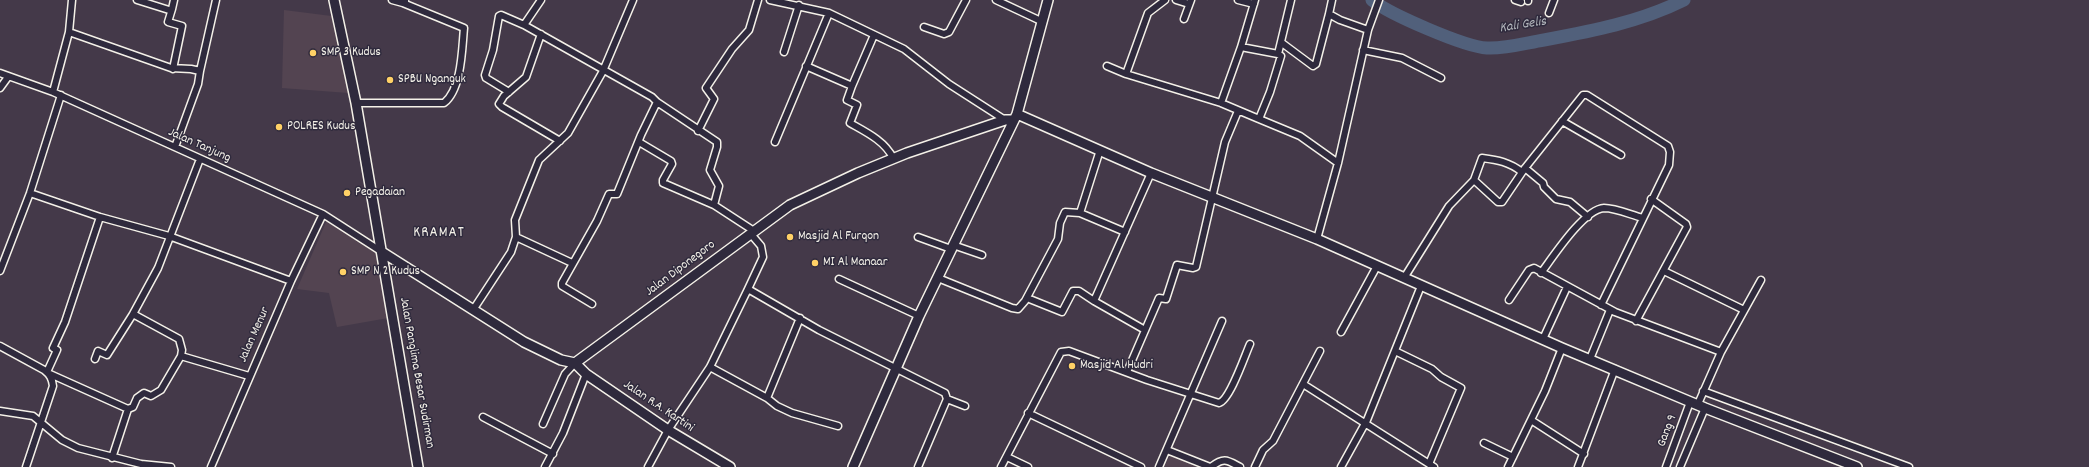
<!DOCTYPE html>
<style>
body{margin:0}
canvas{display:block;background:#443949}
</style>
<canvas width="2089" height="467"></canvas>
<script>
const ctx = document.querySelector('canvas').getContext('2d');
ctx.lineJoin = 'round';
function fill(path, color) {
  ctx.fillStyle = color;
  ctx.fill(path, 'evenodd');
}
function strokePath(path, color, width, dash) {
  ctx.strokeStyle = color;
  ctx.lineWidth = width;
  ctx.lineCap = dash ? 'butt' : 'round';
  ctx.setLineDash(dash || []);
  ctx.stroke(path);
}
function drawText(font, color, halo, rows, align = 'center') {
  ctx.font = font + ' Dekko,sans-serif';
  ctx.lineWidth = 3;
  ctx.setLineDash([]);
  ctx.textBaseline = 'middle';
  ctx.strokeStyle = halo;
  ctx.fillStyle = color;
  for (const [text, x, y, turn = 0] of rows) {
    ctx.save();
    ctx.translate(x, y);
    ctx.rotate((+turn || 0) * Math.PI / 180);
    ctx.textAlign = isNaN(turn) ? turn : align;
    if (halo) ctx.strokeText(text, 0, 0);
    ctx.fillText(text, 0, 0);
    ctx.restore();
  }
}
const built = new Path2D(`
 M284,10L339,17L349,93L282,88Z
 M327,220L378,255L388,318L337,327L329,293L297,289Z
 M1172,452L1208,467H1164Z`);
const river = new Path2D(`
 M1372,0C1389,14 1465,47 1487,48C1505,49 1526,43 1544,40C1592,31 1640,22 1684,0`);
const street = new Path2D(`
 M137,0L169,10L172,9L174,0
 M392,0L403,3L405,1
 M541,0L524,25L652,97L657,102L641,135L617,194H609L597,221L562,283V286L592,304
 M770,0L829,13L904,49L949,84L1005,120
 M996,0L1043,22
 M1176,0L1189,4
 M1238,0L1254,4
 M1255,0L1241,47L1278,54L1291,0
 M1332,0L1329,14L1340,20L1368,30
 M1515,0L1521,2
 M1528,1V0
 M172,9L168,22L182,26L173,69
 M1549,13L1554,0
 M1184,19L1191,0
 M924,27L944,34L949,32L966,0
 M69,32L171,68L191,69L200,71L198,84L175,147
 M541,34L526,77L504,96L499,104L502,107L560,141
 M1282,43L1313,66L1316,64L1329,14
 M1363,50L1402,58L1441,78
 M784,52L799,5
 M1278,54L1281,56L1270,92L1259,119L1300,136L1338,163
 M806,66L852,86L847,100L857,105L850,123C866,132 885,141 893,158
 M1107,66L1126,74L1221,103L1241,47
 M200,71L216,0
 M0,73L53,92L323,214L382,252
 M1126,74L1148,13L1165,0
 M852,86L874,35
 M0,88L8,77
 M53,92L69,32L72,0
 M509,92L486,78L485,75L493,50L499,16L501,15L524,25
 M657,102L717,142V147L710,170L719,186L714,205
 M356,103H444C462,89 462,48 464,28L403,3
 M1221,103L1259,119
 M1562,121L1621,155
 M698,131L714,99L706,88L732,49L749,30L758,0
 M639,142L671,161L672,164L663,180V183L714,205L754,231
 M775,142L829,13
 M1525,168L1543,183L1544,187L1556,199L1570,202L1588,217
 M1474,180L1498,202H1502L1525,168L1583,95H1587L1668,146L1670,152L1669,165L1601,305
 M30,193L100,217L169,236L291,281
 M1080,213L1100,150
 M516,237L572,263
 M918,237L951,249
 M1317,239L1338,163L1368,30L1379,0
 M953,245L982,255
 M0,271L30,193L61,95
 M1664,271L1744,310
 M1541,273C1553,257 1584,209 1604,208C1616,208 1631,215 1643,218
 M938,278L1012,308L1018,309L1025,301L1058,239L1060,223L1065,212L1080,213L1125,232
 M1404,278L1449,206L1474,180L1482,158C1498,160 1509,162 1522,172
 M839,279L919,316
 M748,289L763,257L761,246L750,233
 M1027,298L1062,312L1073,291H1079L1094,301L1151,173
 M1509,300L1529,270L1534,268L1615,312L1721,352L1698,404
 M1094,301L1145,330
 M473,310L511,252L516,237L515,220L539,160L568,133L603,71L633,0
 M1636,321L1687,227L1686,224L1651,199
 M1341,332L1377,266
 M1543,339L1567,287
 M0,346L44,370C50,375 52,378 53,386L26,467
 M1395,351L1432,369L1441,377L1461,388L1429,464
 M1721,352L1761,280
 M181,356L182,350L179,339L133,314L158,268L200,159
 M95,359L98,351L107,355L133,314
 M1590,359L1610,310
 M710,367L767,398L777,406L792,413L838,426
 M47,372L57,350L53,348L65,322L100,217
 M1127,372L1159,298L1166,299L1177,265L1193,268L1196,267L1225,142L1238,111
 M50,374L128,409
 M1303,384L1434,467
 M1703,391L1909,467
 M767,398L800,318
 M947,399L965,406
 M0,411L33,416L62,440L78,448L141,464L171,467
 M1028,413L1141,467
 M483,417L553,454
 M1531,420L1584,454
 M543,424L565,374L575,363
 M1484,443L1513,457
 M1167,450L1210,467
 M1007,457L1028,467
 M112,458L128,409L133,407L137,398L144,393L151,396L161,390L181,356L249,376
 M211,467L291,281L323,214
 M545,467L563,433L586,374
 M648,467L668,430L710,367L748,289L819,330L945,393L947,399L918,467
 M1001,467L1061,352L1069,351L1147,380L1219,403C1230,400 1245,355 1250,344
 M1159,467L1222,321
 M1211,467C1224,457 1227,460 1240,467
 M1255,467L1263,450L1273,441L1320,351
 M1341,467L1367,420L1421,286
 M1508,467L1545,391L1562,348
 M1578,467L1615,369
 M1666,467L1690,402
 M1680,467L1705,408`);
const secondary = new Path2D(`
 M334,0L356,103L418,467
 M1017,114L1151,173L1317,239L1562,348L1705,408L1857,467
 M382,252L524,342L561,360L575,363L790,205L858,173L907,153L1005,120H1013
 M575,363L586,374L668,430L730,467
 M853,467L919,316L1017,114L1048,0`);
const markers = [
 [313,53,4,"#ffd166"],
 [390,80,4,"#ffd166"],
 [279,127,4,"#ffd166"],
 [347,193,4,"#ffd166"],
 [790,237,4,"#ffd166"],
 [815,263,4,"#ffd166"],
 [343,272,4,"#ffd166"],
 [1072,366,4,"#ffd166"]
];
const poiNames = [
 ["SMP 3 Kudus",321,53],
 ["SPBU Nganguk",398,80],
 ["POLRES Kudus",287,127],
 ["Pegadaian",355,193],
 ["Masjid Al Furqon",798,237],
 ["MI Al Manaar",823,263],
 ["SMP N 2 Kudus",351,272],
 ["Masjid Al Hudri",1080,366]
];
const streetNames = [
 ["Jalan Tanjung",199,146,24],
 ["Jalan Diponegoro",681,269,-37],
 ["Jalan Menur",255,335,-66],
 ["Jalan Panglima Besar Sudirman",416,373,80],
 ["Jalan R.A. Kartini",658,407,34],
 ["Gang 9",1668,431,-69]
];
const waterNames = [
 ["Kali Gelis",1523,26,-9]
];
const quarterNames = [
 ["KRAMAT",439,234]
];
fill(built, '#534451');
strokePath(river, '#51607b', 13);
strokePath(street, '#f4f1e8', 9);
strokePath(secondary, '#f4f1e8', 12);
strokePath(street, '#2f2a3d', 6);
strokePath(secondary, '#2f2a3d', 9);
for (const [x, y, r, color] of markers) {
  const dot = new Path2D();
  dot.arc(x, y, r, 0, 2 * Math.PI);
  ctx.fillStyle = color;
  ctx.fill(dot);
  strokePath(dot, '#2f2a3d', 1.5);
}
drawText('13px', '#f4f1e8', '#2f2a3d', poiNames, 'left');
drawText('13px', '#f4f1e8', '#2f2a3d', streetNames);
drawText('italic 14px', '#b3b7bc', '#2f2a3d', waterNames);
ctx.letterSpacing = '1px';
drawText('15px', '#f4f1e8', '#2f2a3d', quarterNames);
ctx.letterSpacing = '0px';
</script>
